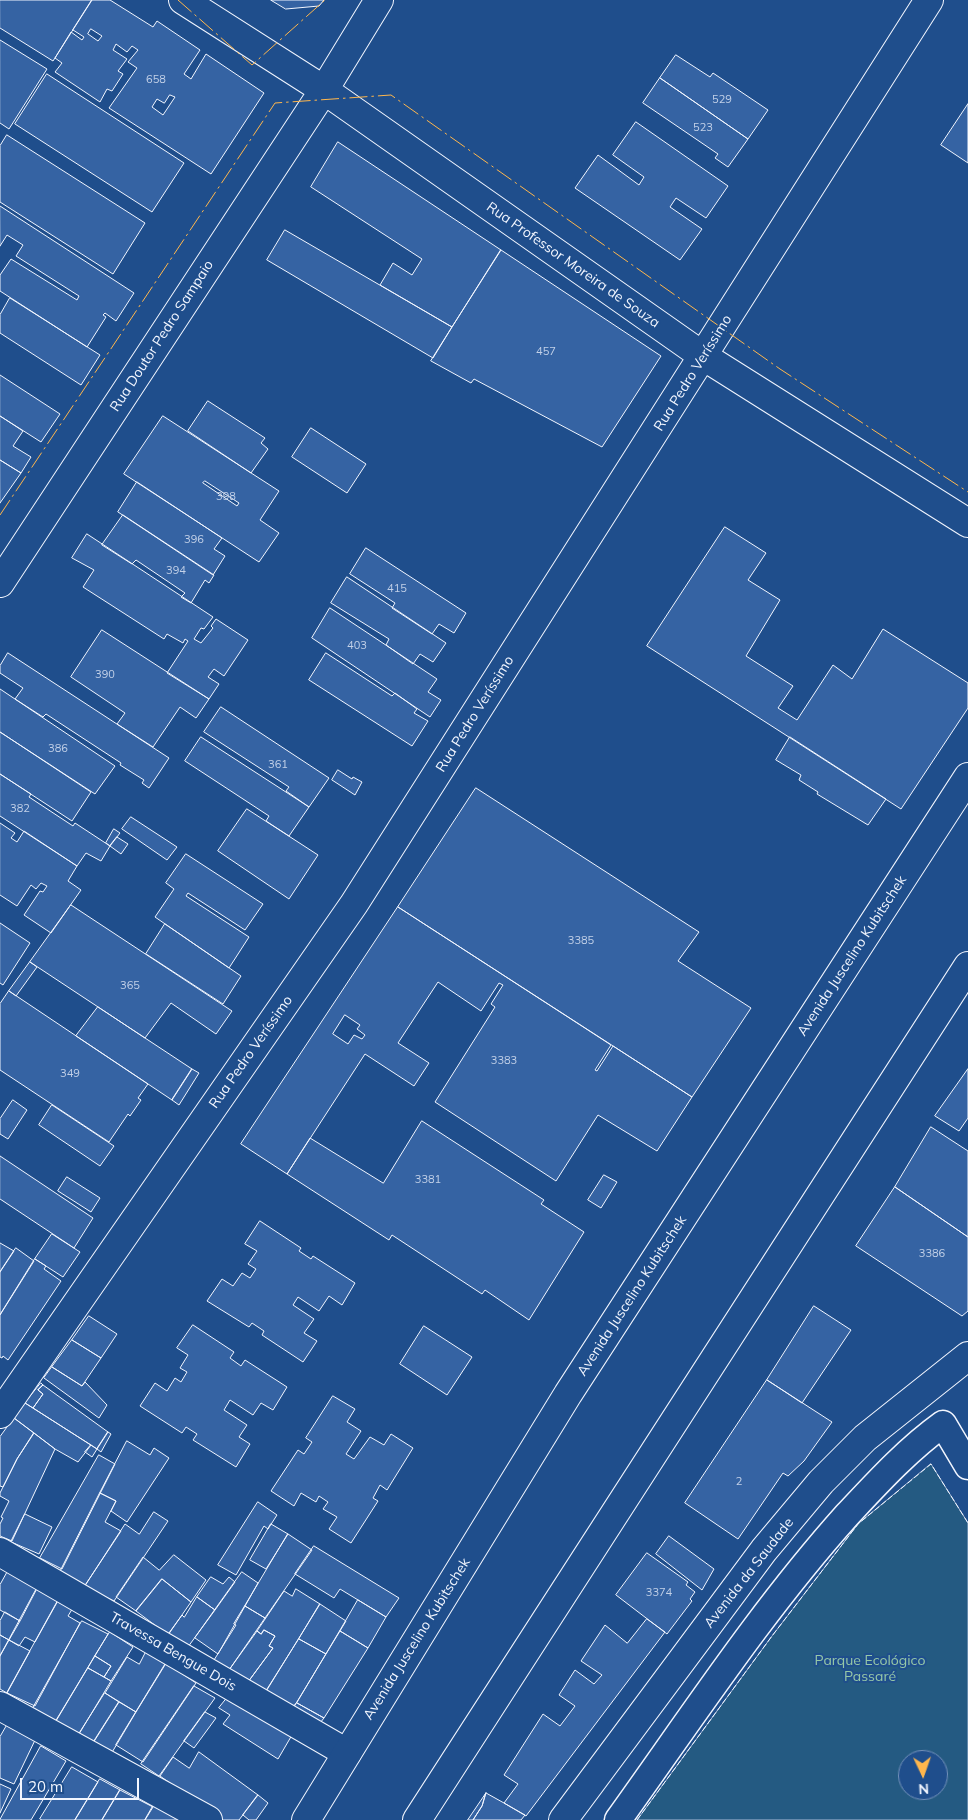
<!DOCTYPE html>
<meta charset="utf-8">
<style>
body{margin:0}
#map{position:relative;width:968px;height:1820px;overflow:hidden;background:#1f4e8c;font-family:Mulish,sans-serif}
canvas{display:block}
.north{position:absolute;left:898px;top:1750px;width:50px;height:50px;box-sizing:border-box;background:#1f4e8c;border:1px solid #7391ba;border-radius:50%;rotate:177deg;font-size:14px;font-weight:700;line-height:20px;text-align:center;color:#f2f6ff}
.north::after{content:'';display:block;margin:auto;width:18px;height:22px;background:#ffb74d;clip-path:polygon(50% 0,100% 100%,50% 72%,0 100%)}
.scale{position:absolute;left:20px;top:1778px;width:119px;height:22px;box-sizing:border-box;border:2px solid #f2f6ff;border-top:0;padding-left:6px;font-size:15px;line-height:18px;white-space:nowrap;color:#f2f6ff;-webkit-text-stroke:4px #1f4e8c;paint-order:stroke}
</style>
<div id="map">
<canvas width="968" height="1820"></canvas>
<div class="north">N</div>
<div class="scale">20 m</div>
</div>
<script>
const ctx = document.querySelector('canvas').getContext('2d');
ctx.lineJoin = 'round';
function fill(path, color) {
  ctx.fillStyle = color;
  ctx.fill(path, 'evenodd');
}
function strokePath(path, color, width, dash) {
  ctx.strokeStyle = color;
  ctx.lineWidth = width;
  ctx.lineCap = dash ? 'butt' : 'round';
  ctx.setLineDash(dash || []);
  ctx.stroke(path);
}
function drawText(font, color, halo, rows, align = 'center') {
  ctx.font = font + ' Mulish,sans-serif';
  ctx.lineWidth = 4;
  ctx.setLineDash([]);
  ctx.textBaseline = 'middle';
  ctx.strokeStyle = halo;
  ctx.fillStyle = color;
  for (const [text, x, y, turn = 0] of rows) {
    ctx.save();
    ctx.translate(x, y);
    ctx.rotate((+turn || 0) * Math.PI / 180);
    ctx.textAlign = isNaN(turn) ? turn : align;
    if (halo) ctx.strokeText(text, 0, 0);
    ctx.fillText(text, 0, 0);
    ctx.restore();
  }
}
const green = new Path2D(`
 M931,1464L968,1523V1820H637L772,1636L858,1524ZM908,1760H938V1790H908Z`);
const building = new Path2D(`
 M0,0H92L53,61L0,28Z
 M92,0H110L153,27L157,21L200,50L184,74L191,79L206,54L264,93L211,174L109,108L137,68L128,62L138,50L132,46L127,52L116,44L113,50L127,59L118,71L123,74L112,91L107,89L100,102L55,72L62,63L55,58L71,32L82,40L84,37L73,30ZM91,29L102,36L98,41L88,34ZM170,95L175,97L163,115L152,107L157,99L164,103Z
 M271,0H324L319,6L286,9Z
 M0,40L47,69L9,129L0,123Z
 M676,55L710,77L713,73L768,110L748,139L660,78Z
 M47,74L184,163L152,212L15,124Z
 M660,78L748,139L728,167L715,158L718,154L643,103Z
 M968,104V163L941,145Z
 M636,122L728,186L706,218L676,198L670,207L702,229L680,260L575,188L598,155L639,185L644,177L613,155Z
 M7,135L145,223L113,274L0,202V146Z
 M338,142L501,250L452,327L380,285L393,263L412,275L422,259L311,187Z
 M0,206L134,293L116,321L105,313L103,315L106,317L87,347L0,291V275L11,259L77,300L79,296L16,256L23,245L7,235L0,246Z
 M285,230L452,327L433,358L267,260Z
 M501,250L661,356L602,447L474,379L471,383L431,361Z
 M10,298L100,355L81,385L0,333V315Z
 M0,375L60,414L41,442L0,416Z
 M208,401L265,438L261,443L268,449L251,473L188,431Z
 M0,416L23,431L13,446L31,457L21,473L0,460Z
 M163,416L279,491L260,520L279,533L259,562L124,474ZM205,481L239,503L237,506L203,483Z
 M311,428L366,464L347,493L292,457Z
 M0,460L21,473L0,503Z
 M137,482L222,538L214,549L225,556L213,575L118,512Z
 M123,515L214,575L209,583L205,580L191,603L181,597L185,593L136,560L132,564L102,545Z
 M725,527L766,553L748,580L780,600L746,656L793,686L778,708L797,720L833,665L852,679L883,629L968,683V708L901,809L647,646Z
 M87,534L213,617L204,629L201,628L194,639L201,643L213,628L211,626L216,619L248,640L224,676L214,669L208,677L219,684L209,699L167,673L188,641L185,639L183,643L167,634L164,639L83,587L94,570L72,558Z
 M366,548L466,613L454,633L439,624L432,634L392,608L395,603L350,574Z
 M347,577L446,643L433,662L420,654L413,664L386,645L389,639L331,603Z
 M330,608L437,679L428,692L441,700L430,717L312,638Z
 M102,630L209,699L196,718L180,707L153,747L117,724L125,713L71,677Z
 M8,653L169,758L149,788L142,783L144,780L120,765L121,763L46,714L43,717L15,699L23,688L0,673V666Z
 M326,653L392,696L395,693L417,709L414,713L428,721L412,746L309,680Z
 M0,689L115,766L95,794L0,732Z
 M221,707L329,778L309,807L286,791L289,787L204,732Z
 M0,732L91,792L72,821L0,774Z
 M201,737L309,807L289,836L266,821L269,816L185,761Z
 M790,737L886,799L868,825L817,794L818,792L799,780L801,775L776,760Z
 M338,770L352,779L353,777L362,782L355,795L332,780Z
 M0,774L31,794L29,797L73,826L75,823L110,846L101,861L86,853L77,866L0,816Z
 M476,788L699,932L678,961L751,1008L692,1097L398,907Z
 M247,809L318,855L289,899L218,851Z
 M131,817L177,847L167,860L122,829Z
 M0,823L15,833L11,838L17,842L24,831L77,866L68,881L81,890L51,933L24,915L40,891L43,892L47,886L41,883L36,889L31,885L17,906L0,895Z
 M114,829L120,833L110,846L106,843Z
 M117,837L128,844L121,854L110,846Z
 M186,854L263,904L245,930L188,893L186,896L249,937L229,968L155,917L174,889L166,883Z
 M71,905L232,1011L216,1034L171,1003L145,1038L30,962Z
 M398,907L611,1045L595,1070L597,1071L613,1046L692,1097L657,1151L598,1115L556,1181L435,1102L495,1007L491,1004L503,985L499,983L481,1011L438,982L398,1043L429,1063L414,1086L365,1054L287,1174L241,1144ZM345,1015L360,1025L357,1029L365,1035L362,1039L354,1035L348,1044L333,1034Z
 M0,923L30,943L3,985L0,983Z
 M165,924L241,976L223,1004L146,954Z
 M30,962L37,967L16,996L9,991Z
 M9,991L148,1084L138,1098L141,1100L130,1116L128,1114L109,1142L0,1070V1004Z
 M98,1007L192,1069L172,1100L76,1036Z
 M192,1069L199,1073L179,1105L172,1100Z
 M968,1069V1118L959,1131L935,1116Z
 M13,1100L27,1110L8,1139L0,1134V1119Z
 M52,1105L114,1146L100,1166L39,1125Z
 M422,1121L544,1200L541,1204L584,1232L529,1320L485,1290L482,1294L392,1235L389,1240L287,1174L310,1138L383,1183Z
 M931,1127L968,1151V1237L895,1187Z
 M0,1156L93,1218L74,1248L0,1199Z
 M604,1175L617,1182L601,1208L588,1200Z
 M67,1177L100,1198L91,1212L58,1191Z
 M895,1187L968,1237V1311L962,1316L856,1246Z
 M260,1221L301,1248L299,1251L311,1259L313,1256L355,1283L342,1305L329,1296L319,1311L298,1297L293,1305L314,1319L304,1333L317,1341L303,1362L262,1335L264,1331L252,1323L249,1327L207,1301L222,1279L233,1286L242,1273L250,1278L256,1269L248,1264L257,1251L245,1244Z
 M52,1234L80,1252L63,1277L35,1259Z
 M0,1243L14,1251L0,1272Z
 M16,1248L34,1261L0,1315V1272Z
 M35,1259L46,1266L44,1269L61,1281L8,1360L3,1356L2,1358L0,1357V1315Z
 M814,1306L851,1330L802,1403L767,1380Z
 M89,1316L117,1334L101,1358L72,1340Z
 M193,1325L234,1352L230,1358L241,1366L245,1360L287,1387L273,1410L261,1403L253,1415L230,1400L224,1410L247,1425L239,1437L250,1444L236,1467L193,1440L197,1434L186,1427L182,1433L140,1406L155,1383L167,1391L175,1378L181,1382L187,1372L180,1368L188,1355L177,1348Z
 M424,1326L472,1357L447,1395L400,1364Z
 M72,1340L101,1358L82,1386L52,1367Z
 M52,1367L82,1386L85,1382L107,1405L99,1418L44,1378Z
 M767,1380L832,1422L804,1461L788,1476L783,1473L738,1539L685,1503Z
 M41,1383L43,1385L38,1390L43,1394L33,1408L25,1403Z
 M43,1385L108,1432L97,1449L33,1408L43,1394L38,1390Z
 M333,1396L355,1409L347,1422L361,1431L346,1454L354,1459L370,1437L384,1445L391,1434L413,1448L387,1490L380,1485L373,1498L378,1501L351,1543L329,1529L337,1517L323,1509L328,1502L319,1496L316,1502L301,1493L294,1506L271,1491L298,1450L304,1454L312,1442L306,1438Z
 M25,1403L91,1445L78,1462L55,1449L14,1418Z
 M14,1418L34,1433L17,1459L3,1487L0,1486V1437Z
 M108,1432L111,1434L101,1452L97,1449Z
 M34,1433L55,1449L12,1541L0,1536V1524L3,1518L1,1517L9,1501L0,1496V1493L17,1459Z
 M127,1441L150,1455L154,1448L169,1458L127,1522L111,1511L116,1501L100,1493Z
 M91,1445L97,1449L92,1457L85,1452Z
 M99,1455L115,1464L62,1569L40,1558Z
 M100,1493L116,1501L105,1522L121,1531L84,1587L59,1574Z
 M258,1502L277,1515L268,1529L264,1526L236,1575L218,1565Z
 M154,1512L168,1521L114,1601L84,1587L125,1524L139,1534Z
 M25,1514L52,1527L39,1554L11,1542Z
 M271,1524L288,1534L266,1569L250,1560Z
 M288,1534L312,1550L265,1618L245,1606Z
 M669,1536L714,1569L702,1590L656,1554Z
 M314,1546L399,1598L386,1617L340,1589L334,1598L295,1574Z
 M647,1553L688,1582L686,1585L695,1592L690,1599L692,1601L667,1634L616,1595Z
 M174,1555L206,1580L191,1602L162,1579L136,1611L116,1597L143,1557L159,1570Z
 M13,1562L43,1577L20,1621L0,1610V1585Z
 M242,1572L258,1583L218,1654L195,1638Z
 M43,1577L60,1597L35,1642L25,1637L19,1646L9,1640Z
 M211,1577L223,1584L229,1577L235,1582L215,1610L197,1597Z
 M162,1579L191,1602L168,1635L136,1611Z
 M296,1589L320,1604L265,1693L248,1682L273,1648L269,1646L275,1636L264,1630L261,1634L257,1631L284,1591L292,1596Z
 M60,1597L74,1606L68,1616L80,1623L35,1706L7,1693Z
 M197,1597L215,1610L185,1651L166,1637L182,1615L184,1617Z
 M358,1600L386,1617L368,1648L340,1631Z
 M320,1604L346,1621L326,1654L299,1639Z
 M245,1606L265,1618L229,1670L214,1660L236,1625L234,1624Z
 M5,1612L20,1621L9,1640L0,1635V1621Z
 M647,1619L665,1632L526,1816L504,1803L518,1784L504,1775L543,1714L560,1726L575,1706L559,1695L575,1670L594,1684L602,1675L581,1661L605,1625L627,1643Z
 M82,1621L108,1634L56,1721L33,1708Z
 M264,1630L275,1636L269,1646L273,1648L248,1682L229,1670L257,1631L261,1634Z
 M340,1631L368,1648L324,1718L297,1703Z
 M110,1632L133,1647L111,1681L104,1677L111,1666L95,1656Z
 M0,1635L9,1640L0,1656Z
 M299,1639L326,1654L292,1710L265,1693Z
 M9,1640L30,1651L7,1693L0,1689V1656Z
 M148,1648L168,1660L136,1712L105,1693L127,1657L139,1664Z
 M95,1656L111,1666L104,1677L88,1668Z
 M166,1663L196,1683L143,1762L116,1745Z
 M88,1668L111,1681L79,1734L56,1721Z
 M194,1686L215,1698L159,1776L141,1764Z
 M105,1693L119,1702L93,1743L79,1734Z
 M227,1698L292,1735L278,1759L223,1724L230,1715L219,1708Z
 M119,1702L136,1712L111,1754L93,1743Z
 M297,1703L324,1718L320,1723L294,1706Z
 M205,1712L216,1718L194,1748L184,1741Z
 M10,1720L37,1736L14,1784L0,1778V1737Z
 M41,1746L66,1761L31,1820H0Z
 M199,1752L258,1795L239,1820H222L160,1776L173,1757L189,1768Z
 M72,1767L98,1782L75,1820H42L40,1819Z
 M100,1779L120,1790L102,1820H75Z
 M0,1784L11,1789L0,1813Z
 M120,1790L153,1807L145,1820H102Z
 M486,1793L482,1806L473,1820H468Z
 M486,1793L504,1803L525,1815L521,1820H473L482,1806Z
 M258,1795L268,1803L256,1820H249L243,1815Z
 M156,1801L191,1820H145Z`);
const pedestrian = new Path2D(`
 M618,1820C692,1717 762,1610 847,1515C877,1483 907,1450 943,1424L968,1466`);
const minor = new Path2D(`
 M183,0L324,90L703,356L968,523
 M0,583L324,90L379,0
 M0,1414L354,904L929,0
 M0,1552L347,1753
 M0,1706L208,1820`);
const tertiary = new Path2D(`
 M563,1820L764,1550L821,1482L865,1438L968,1356`);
const primary = new Path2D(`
 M306,1820L568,1394L968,777
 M417,1820L968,966`);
const fence = new Path2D(`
 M637,1820L772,1636L858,1524L931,1464L968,1523`);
const power = new Path2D(`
 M178,0L252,65L325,0
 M0,515L275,103L391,95L780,369L968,492`);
const numberNames = [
 ["658",156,80],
 ["529",722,100],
 ["523",703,128],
 ["457",546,352],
 ["398",226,497],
 ["396",194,540],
 ["394",176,571],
 ["415",397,589],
 ["403",357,646],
 ["390",105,675],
 ["386",58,749],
 ["361",278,765],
 ["382",20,809],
 ["3385",581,941],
 ["365",130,986],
 ["3383",504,1061],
 ["349",70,1074],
 ["3381",428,1180],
 ["3386",932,1254],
 ["2",739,1482],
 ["3374",659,1593]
];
const streetNames = [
 ["Rua Professor Moreira de Souza",573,265,35],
 ["Rua Doutor Pedro Sampaio",162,336,-57],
 ["Rua Pedro Veríssimo",693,373,-58],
 ["Rua Pedro Veríssimo",475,714,-58],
 ["Avenida Juscelino Kubitschek",852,956,-57],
 ["Rua Pedro Veríssimo",251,1052,-55],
 ["Avenida Juscelino Kubitschek",632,1296,-57],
 ["Avenida da Saudade",749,1573,-52],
 ["Avenida Juscelino Kubitschek",417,1639,-58],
 ["Travessa Bengue Dois",173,1652,30]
];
const parkNames = [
 ["Parque Ecológico",870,1661],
 ["Passaré",870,1677]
];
fill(green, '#245a82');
strokePath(green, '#a8bbd7', 1);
fill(building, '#3563a3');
strokePath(building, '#f2f6ff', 1);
strokePath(pedestrian, '#f2f6ff', 29);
strokePath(minor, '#f2f6ff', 30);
strokePath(tertiary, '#f2f6ff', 30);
strokePath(primary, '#f2f6ff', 30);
strokePath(pedestrian, '#1f4e8c', 26);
strokePath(minor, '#1f4e8c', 28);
strokePath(tertiary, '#1f4e8c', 28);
strokePath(primary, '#1f4e8c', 28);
strokePath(fence, '#f2f6ff', 1, [6, 2.5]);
strokePath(power, '#ffb74d', 1, [18, 4, 2.5, 4]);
drawText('11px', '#c3d1e8', null, numberNames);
drawText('14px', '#f2f6ff', '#1f4e8c', streetNames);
drawText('14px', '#97c8a6', '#1f4e8c', parkNames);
</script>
